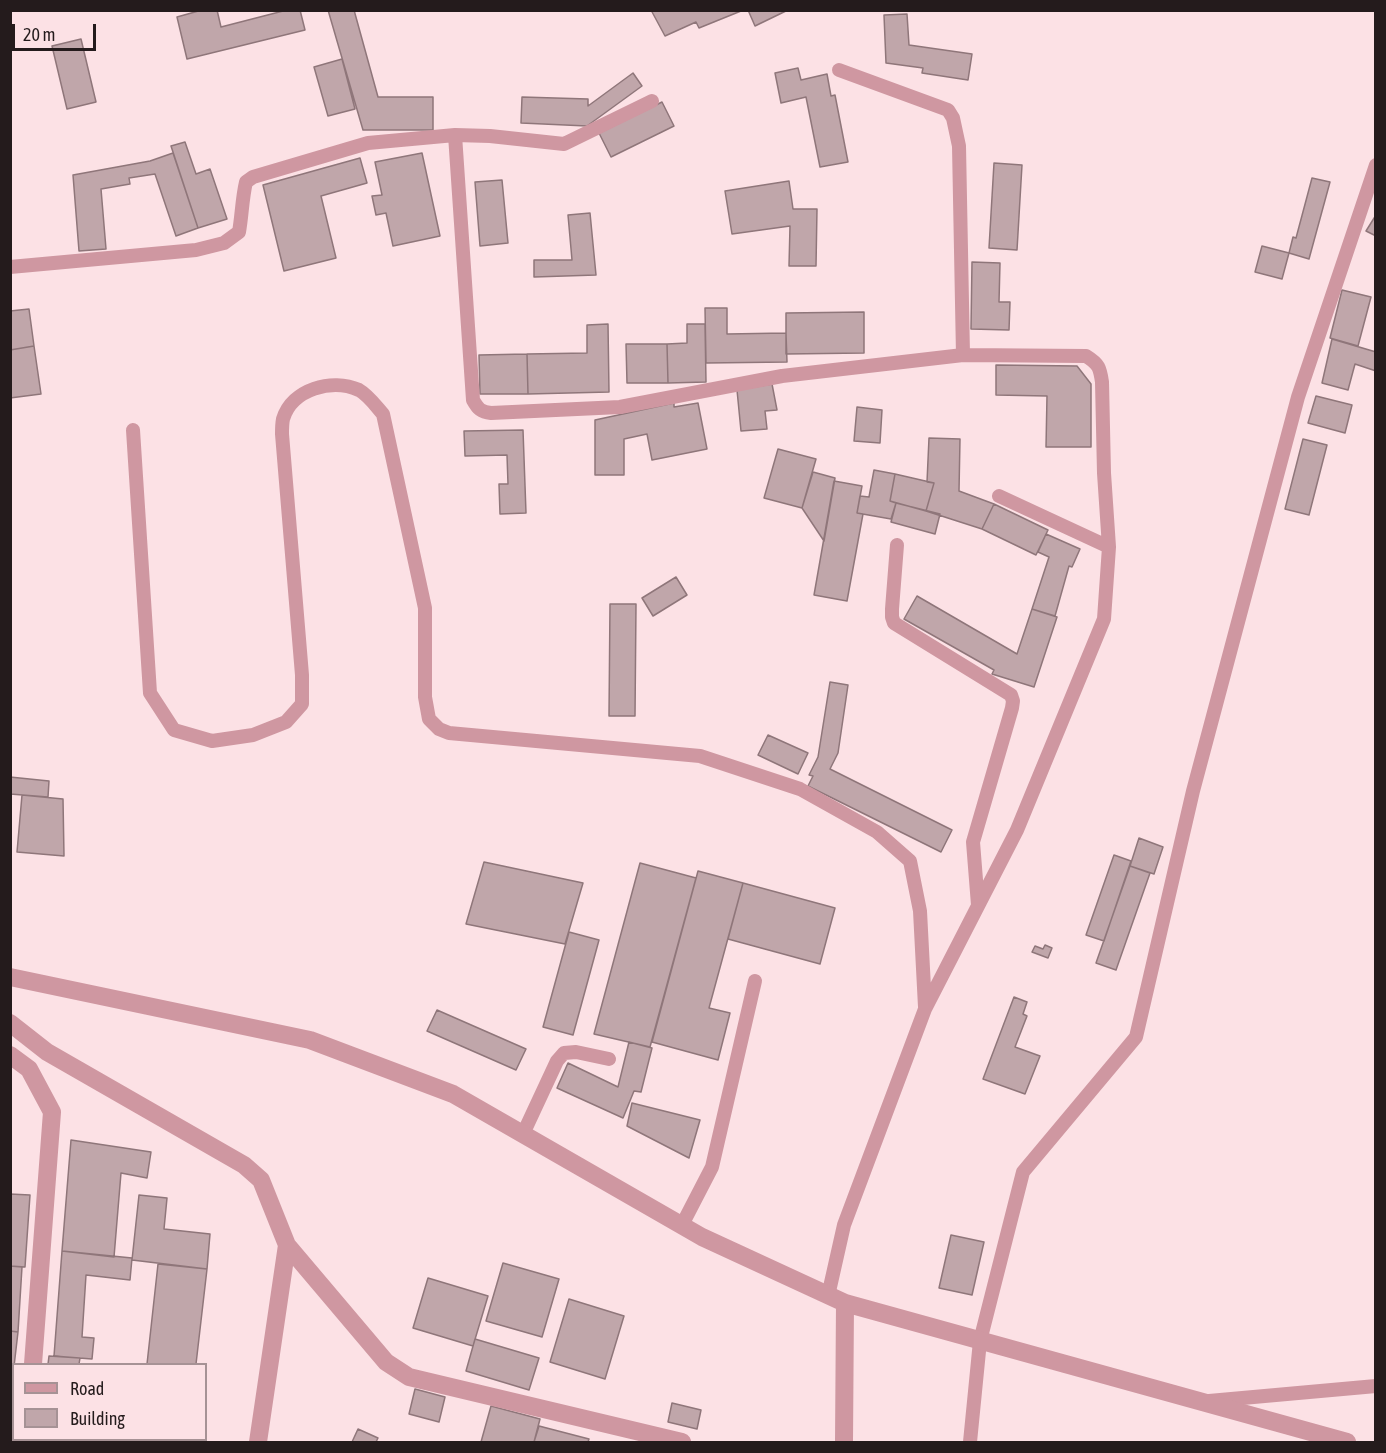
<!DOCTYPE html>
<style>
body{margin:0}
#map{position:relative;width:1386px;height:1453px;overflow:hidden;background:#fce1e5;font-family:"Asap Condensed",sans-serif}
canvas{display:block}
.frame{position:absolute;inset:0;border:12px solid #241b1c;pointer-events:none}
.legend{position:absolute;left:12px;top:1363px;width:195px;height:78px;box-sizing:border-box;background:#fce1e5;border:2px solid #a69295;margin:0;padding:8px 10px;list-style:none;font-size:18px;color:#241b1c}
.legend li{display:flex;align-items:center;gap:12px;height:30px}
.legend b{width:30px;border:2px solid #a69295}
.scale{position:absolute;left:12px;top:24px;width:84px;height:27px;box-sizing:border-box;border:3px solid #241b1c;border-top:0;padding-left:8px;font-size:18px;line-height:21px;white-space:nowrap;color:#241b1c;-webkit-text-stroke:4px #fce1e5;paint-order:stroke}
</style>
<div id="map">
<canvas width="1386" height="1453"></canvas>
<div class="frame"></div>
<ul class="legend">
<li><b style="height:8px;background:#cf97a1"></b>Road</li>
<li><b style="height:16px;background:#c0a6aa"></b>Building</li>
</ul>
<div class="scale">20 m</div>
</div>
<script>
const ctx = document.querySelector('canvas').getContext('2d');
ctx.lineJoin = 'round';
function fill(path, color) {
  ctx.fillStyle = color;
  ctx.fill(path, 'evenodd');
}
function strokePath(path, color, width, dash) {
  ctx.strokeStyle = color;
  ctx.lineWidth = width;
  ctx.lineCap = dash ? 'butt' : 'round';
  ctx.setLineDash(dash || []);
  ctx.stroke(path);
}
const building = new Path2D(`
 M202,10H217L221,27L287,10H300L305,30L187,59L177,17Z
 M328,10H354L378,97H433V130H363Z
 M651,10H741V11L699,28L696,22L665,36Z
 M748,10H788L755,26Z
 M907,14L909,45L972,54L968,80L922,73L923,68L886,63L884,15Z
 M81,39L96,102L67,109L52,46Z
 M342,59L355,109L328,116L314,67Z
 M798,68L801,80L827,74L831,96L835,95L848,162L820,167L806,97L781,103L775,73Z
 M633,73L642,86L587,126L521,123L522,97L588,99V106Z
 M662,102L674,126L611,157L599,133Z
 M185,142L196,174L210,169L227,219L198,228L171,146Z
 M173,153L198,228L176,236L155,174L129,178L130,184L101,189L106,249L79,251L73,175L150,161Z
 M422,153L440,236L393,246L386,213L376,215L372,196L382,195L375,162Z
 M360,158L367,183L321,196L336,258L284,271L263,185Z
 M994,163L1022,165L1017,250L989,248Z
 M1312,178L1330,182L1309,259L1289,253L1293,237L1296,238Z
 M502,180L508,243L480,246L475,182Z
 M789,181L793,209H817L816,266H789L790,226L732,234L725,191Z
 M590,213L596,275L534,277V260H572L568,215Z
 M1376,215V236L1366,231Z
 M1262,246L1289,253L1282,279L1255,272Z
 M972,262L1000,263L999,302H1010L1009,330L971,329Z
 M1342,290L1371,297L1358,346L1330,338Z
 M705,308H727V334L786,333L787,362L706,363Z
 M29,309L34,346L10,350V311Z
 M864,312V353L786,354V313Z
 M608,324L609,392L528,394L527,354L587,353V325Z
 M687,324H705L706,382L668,383L667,344L687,343Z
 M1332,339L1376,352V371L1355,364L1348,390L1322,383Z
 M626,344H667L668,383H627Z
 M34,346L41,394L10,398V350Z
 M527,354L528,394H480L479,355Z
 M996,365L1077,366L1091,384V447H1046L1047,396L996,395Z
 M772,384L777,410L765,411L767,429L741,431L737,390Z
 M1316,396L1352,405L1345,433L1308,423Z
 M674,403V407L698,403L707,449L652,460L647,434L624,439V475H595V420Z
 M857,407L882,410L880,443L854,441Z
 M523,430L526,513L500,514L499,484H508L507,455L465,456L464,431Z
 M929,438L960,439L959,491L994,504L982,529L926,511L934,483L927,482Z
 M1303,439L1327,445L1309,515L1285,509Z
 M778,449L816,459L802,508L764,498Z
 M874,470L895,474L890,501L896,503L891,519L857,513L860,496L869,497Z
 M813,472L835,478L824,541L802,508Z
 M895,474L934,483L926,511L890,501Z
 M834,481L862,486L857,513L863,514L847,601L814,595Z
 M896,503L940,514L935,534L891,522Z
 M994,504L1048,530L1036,555L982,529Z
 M1046,534L1080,549L1072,567L1069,566L1055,616L1032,609L1049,557L1038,552Z
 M676,577L687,595L653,616L642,598Z
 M917,596L1017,654L1032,609L1057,617L1034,687L992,674L994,670L904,619Z
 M610,604H636L635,716H609Z
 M830,682L848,685L838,753L830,769L952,830L941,852L808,786L813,776L809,775L818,757Z
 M768,735L808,753L798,774L758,755Z
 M10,777L49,781L48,797L10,794Z
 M22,795L63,799L64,856L17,852Z
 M1139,838L1163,847L1154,874L1130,866Z
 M1114,855L1131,861L1104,941L1086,935Z
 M484,862L583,883L565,944L466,924Z
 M640,863L696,878L650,1047L594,1034Z
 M1130,866L1150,873L1116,970L1096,963Z
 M698,871L743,883L709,1008L730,1013L718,1060L652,1042Z
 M743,883L835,908L820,964L728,939Z
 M569,932L599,940L573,1035L543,1027Z
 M1045,945L1052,948L1048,958L1032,952L1035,946L1043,949Z
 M1014,997L1027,1002L1023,1014L1027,1016L1015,1047L1040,1056L1025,1094L983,1079Z
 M437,1010L526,1049L516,1070L427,1031Z
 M629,1042L652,1048L641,1092L634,1091L623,1118L557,1088L568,1063L618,1087Z
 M632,1103L700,1120L689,1158L627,1126Z
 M71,1140L151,1152L147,1178L121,1173L114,1257L62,1251Z
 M10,1194L30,1195L25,1267L10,1266Z
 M139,1195L167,1198L164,1229L210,1234L207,1269L132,1260Z
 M951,1235L984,1242L972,1295L939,1288Z
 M62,1251L132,1258L130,1280L86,1275L82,1337L94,1338L92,1359L54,1356Z
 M503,1263L559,1279L542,1337L486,1321Z
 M158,1264L207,1269L196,1364H147Z
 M10,1266L22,1267L18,1332L10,1331Z
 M428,1278L488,1296L473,1346L413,1328Z
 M569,1299L624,1316L605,1379L550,1362Z
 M10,1331L18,1332L10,1401Z
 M475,1339L539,1358L529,1390L466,1371Z
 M49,1356L80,1358L79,1364H48Z
 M415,1389L445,1397L439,1422L409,1414Z
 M672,1403L701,1410L697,1429L668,1422Z
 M491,1406L540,1419L534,1442H481Z
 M539,1426L589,1439L588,1442H534Z
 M358,1429L378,1438L376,1442H352Z`);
const lane = new Path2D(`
 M839,70L948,110L953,118L959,146L963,355
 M455,135L473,400C478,409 481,412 491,413L620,407L782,376L963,355L1086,356C1099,364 1100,368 1102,382L1104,473L1109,547L1104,619L1017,830L925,1009L844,1225L828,1296
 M10,267L196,250L224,243L239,232C242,215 242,199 246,182L253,177L368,143L455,135L490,136L564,144L652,101
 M133,430L150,693L174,730L212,741L253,735L286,722L302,704V675L282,434C282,429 282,424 283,419C292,389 332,378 359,390C368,395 376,406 383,414L425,608V697L429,719L439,729L449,733L700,756L800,789L877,832L910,861L920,911L925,1007
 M999,496L1109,547
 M897,545L892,609V617L894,623L1011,695L1013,701L1012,708L973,842L978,905
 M523,1134L557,1061L564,1053L576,1052L609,1059
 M682,1225L712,1167L755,981
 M1209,1401L1376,1386
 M970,1442L980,1341L1023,1172L1136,1037L1193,791L1298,397L1376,165`);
const street = new Path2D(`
 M10,977L310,1040L453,1094L702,1237L845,1303L844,1442
 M10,1023L47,1052L244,1165L261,1180L287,1245L258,1442
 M10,1055L29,1069L52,1112L33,1364
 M287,1245L386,1362L409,1377L682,1442
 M845,1303L1347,1442
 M27,1442L28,1440`);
fill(building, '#c0a6aa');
strokePath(building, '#8f767a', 1.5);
strokePath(lane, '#cf97a1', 14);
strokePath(street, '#cf97a1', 18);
</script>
